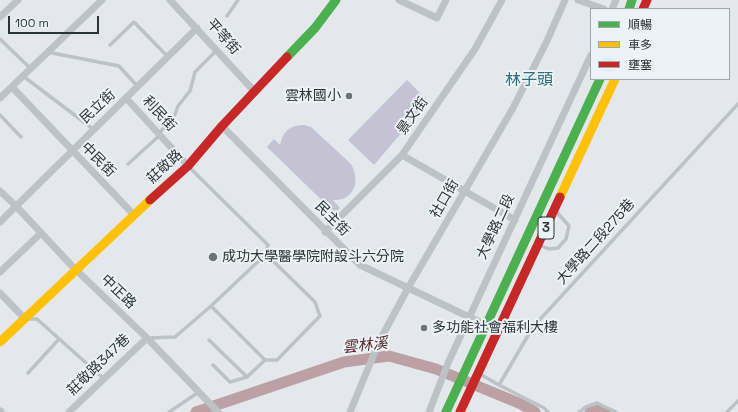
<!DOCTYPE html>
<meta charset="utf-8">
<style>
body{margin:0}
#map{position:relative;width:738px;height:412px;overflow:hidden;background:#e4e8ec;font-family:"Space Grotesk","Noto Sans TC",sans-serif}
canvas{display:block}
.legend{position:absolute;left:590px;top:8px;width:140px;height:72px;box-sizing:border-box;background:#ecf3f8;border:1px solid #9fa7ab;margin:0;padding:5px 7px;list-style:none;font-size:12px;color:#2b3437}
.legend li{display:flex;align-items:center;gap:8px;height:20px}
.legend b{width:20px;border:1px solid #9fa7ab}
.scale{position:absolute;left:8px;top:16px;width:91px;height:18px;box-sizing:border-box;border:2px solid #2b3437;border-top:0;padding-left:5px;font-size:12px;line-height:14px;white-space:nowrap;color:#2b3437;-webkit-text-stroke:3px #ecf3f8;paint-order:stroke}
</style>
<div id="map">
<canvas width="738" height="412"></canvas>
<ul class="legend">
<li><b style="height:5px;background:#4caf50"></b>順暢</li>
<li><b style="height:5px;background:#ffc107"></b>車多</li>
<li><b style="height:5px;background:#c62828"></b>壅塞</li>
</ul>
<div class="scale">100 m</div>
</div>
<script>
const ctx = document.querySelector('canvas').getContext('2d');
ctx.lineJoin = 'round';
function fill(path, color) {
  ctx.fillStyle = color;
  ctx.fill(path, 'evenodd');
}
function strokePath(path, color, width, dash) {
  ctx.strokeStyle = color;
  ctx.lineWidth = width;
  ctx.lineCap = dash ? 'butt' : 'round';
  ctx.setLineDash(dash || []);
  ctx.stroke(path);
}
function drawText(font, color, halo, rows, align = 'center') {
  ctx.font = font + ' "Space Grotesk","Noto Sans TC",sans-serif';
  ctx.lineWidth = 4;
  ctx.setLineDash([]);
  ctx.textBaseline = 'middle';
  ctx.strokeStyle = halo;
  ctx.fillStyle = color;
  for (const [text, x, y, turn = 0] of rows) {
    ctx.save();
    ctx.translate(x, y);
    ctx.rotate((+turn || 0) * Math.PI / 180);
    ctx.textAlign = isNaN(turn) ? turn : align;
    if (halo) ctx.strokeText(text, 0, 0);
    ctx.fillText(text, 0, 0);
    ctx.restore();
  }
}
const green = new Path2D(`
 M407,80L428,101L407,122L409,124L374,165L348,140Z
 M304,125L311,127L351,164C361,181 354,201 333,200L340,208L335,213L267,147L274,139L280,145C283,131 290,125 304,125Z`);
const river = new Path2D(`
 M196,412L344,362L389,356L436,369L521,404L535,412
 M590,412L593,409L605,412`);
const lane = new Path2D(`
 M227,16L238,0
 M0,39L30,68
 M110,45L134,22L168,57
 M47,52L119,66L138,87
 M23,76L93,129
 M0,115L21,137
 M159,133L174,117L178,106L190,91L195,72L216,51
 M128,164L160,135
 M539,245L549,249L558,248L566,239L569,226L555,210
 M211,306L265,360H277L320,316L315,302L266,254
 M28,319H37L104,379
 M148,338L175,337L211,306L266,254L268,245L188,166
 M209,340L247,377
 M213,365L230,382L247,377L265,360
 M28,373L59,339
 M480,374L499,385L533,327L738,104
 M499,385L544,408L548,412
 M169,412L199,392
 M579,412L586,407L597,403L616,412
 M727,412L738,401`);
const street = new Path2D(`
 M170,0L255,92
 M399,0L437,18L446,0
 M578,0L604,9
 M612,9L616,0
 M0,17L18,0
 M12,87L134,215
 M0,98L102,0
 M127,99L188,166
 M222,126L360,265L486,325
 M402,155L515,220
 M0,191L16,206L72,266L147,338L218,412
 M0,222L197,28
 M325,232L402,155L475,49L502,0
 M0,272L41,233
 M0,293L25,319
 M0,411L1,412
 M69,412L147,338
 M350,412L379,342L408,288L513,108L546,43L565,0
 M429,412L448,363L591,55`);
const fast = new Path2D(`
 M629,9L632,0
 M287,57L315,28L336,0
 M446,412L600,79`);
const slow = new Path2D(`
 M560,197L615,79
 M0,342L150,200`);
const jam = new Path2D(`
 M643,9L647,0
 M150,200L188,166L222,126L287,57
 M460,412L560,197`);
const markers = [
 [349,96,4,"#6c7376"],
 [213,257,5,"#6c7376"],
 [424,328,4,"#6c7376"]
];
const shields = [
 [546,228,16]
];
const shieldNames = [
 ["3",546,228]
];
const streetNames = [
 ["平等街",223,37,48],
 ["民立街",98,107,-43],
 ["利民街",159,114,47],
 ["景文街",413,116,-55],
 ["中民街",98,160,45],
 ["莊敬路",165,167,-43],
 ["社口街",445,199,-60],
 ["民主街",332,219,45],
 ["大學路二段",496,227,-65],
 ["大學路二段275巷",596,242,-48],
 ["中正路",118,292,44],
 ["莊敬路347巷",99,365,-44]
];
const poiNames = [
 ["雲林國小",341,96,"right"],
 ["成功大學醫學院附設斗六分院",222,257],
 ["多功能社會福利大樓",432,328]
];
const waterNames = [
 ["雲林溪",365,346,-6]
];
const quarterNames = [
 ["林子頭",529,81]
];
fill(green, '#c4c2d3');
strokePath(river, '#bba1a3', 11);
strokePath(lane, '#bcc2c6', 3.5);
strokePath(street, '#bcc2c6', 7);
strokePath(fast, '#4caf50', 9);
strokePath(slow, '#ffc107', 9);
strokePath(jam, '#c62828', 9);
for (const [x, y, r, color] of markers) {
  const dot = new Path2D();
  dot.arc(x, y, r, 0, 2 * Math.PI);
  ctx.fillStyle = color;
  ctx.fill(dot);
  strokePath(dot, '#ecf3f8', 1.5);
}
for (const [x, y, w] of shields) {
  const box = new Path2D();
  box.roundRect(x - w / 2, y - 11, w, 22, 3);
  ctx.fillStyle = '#ecf3f8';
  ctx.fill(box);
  strokePath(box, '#2b3437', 1);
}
drawText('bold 13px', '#2b3437', null, shieldNames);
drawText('14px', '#2b3437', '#ecf3f8', streetNames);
drawText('14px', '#2b3437', '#ecf3f8', poiNames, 'left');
drawText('italic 15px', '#532526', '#ecf3f8', waterNames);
drawText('16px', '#2e6f7c', '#ecf3f8', quarterNames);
</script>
